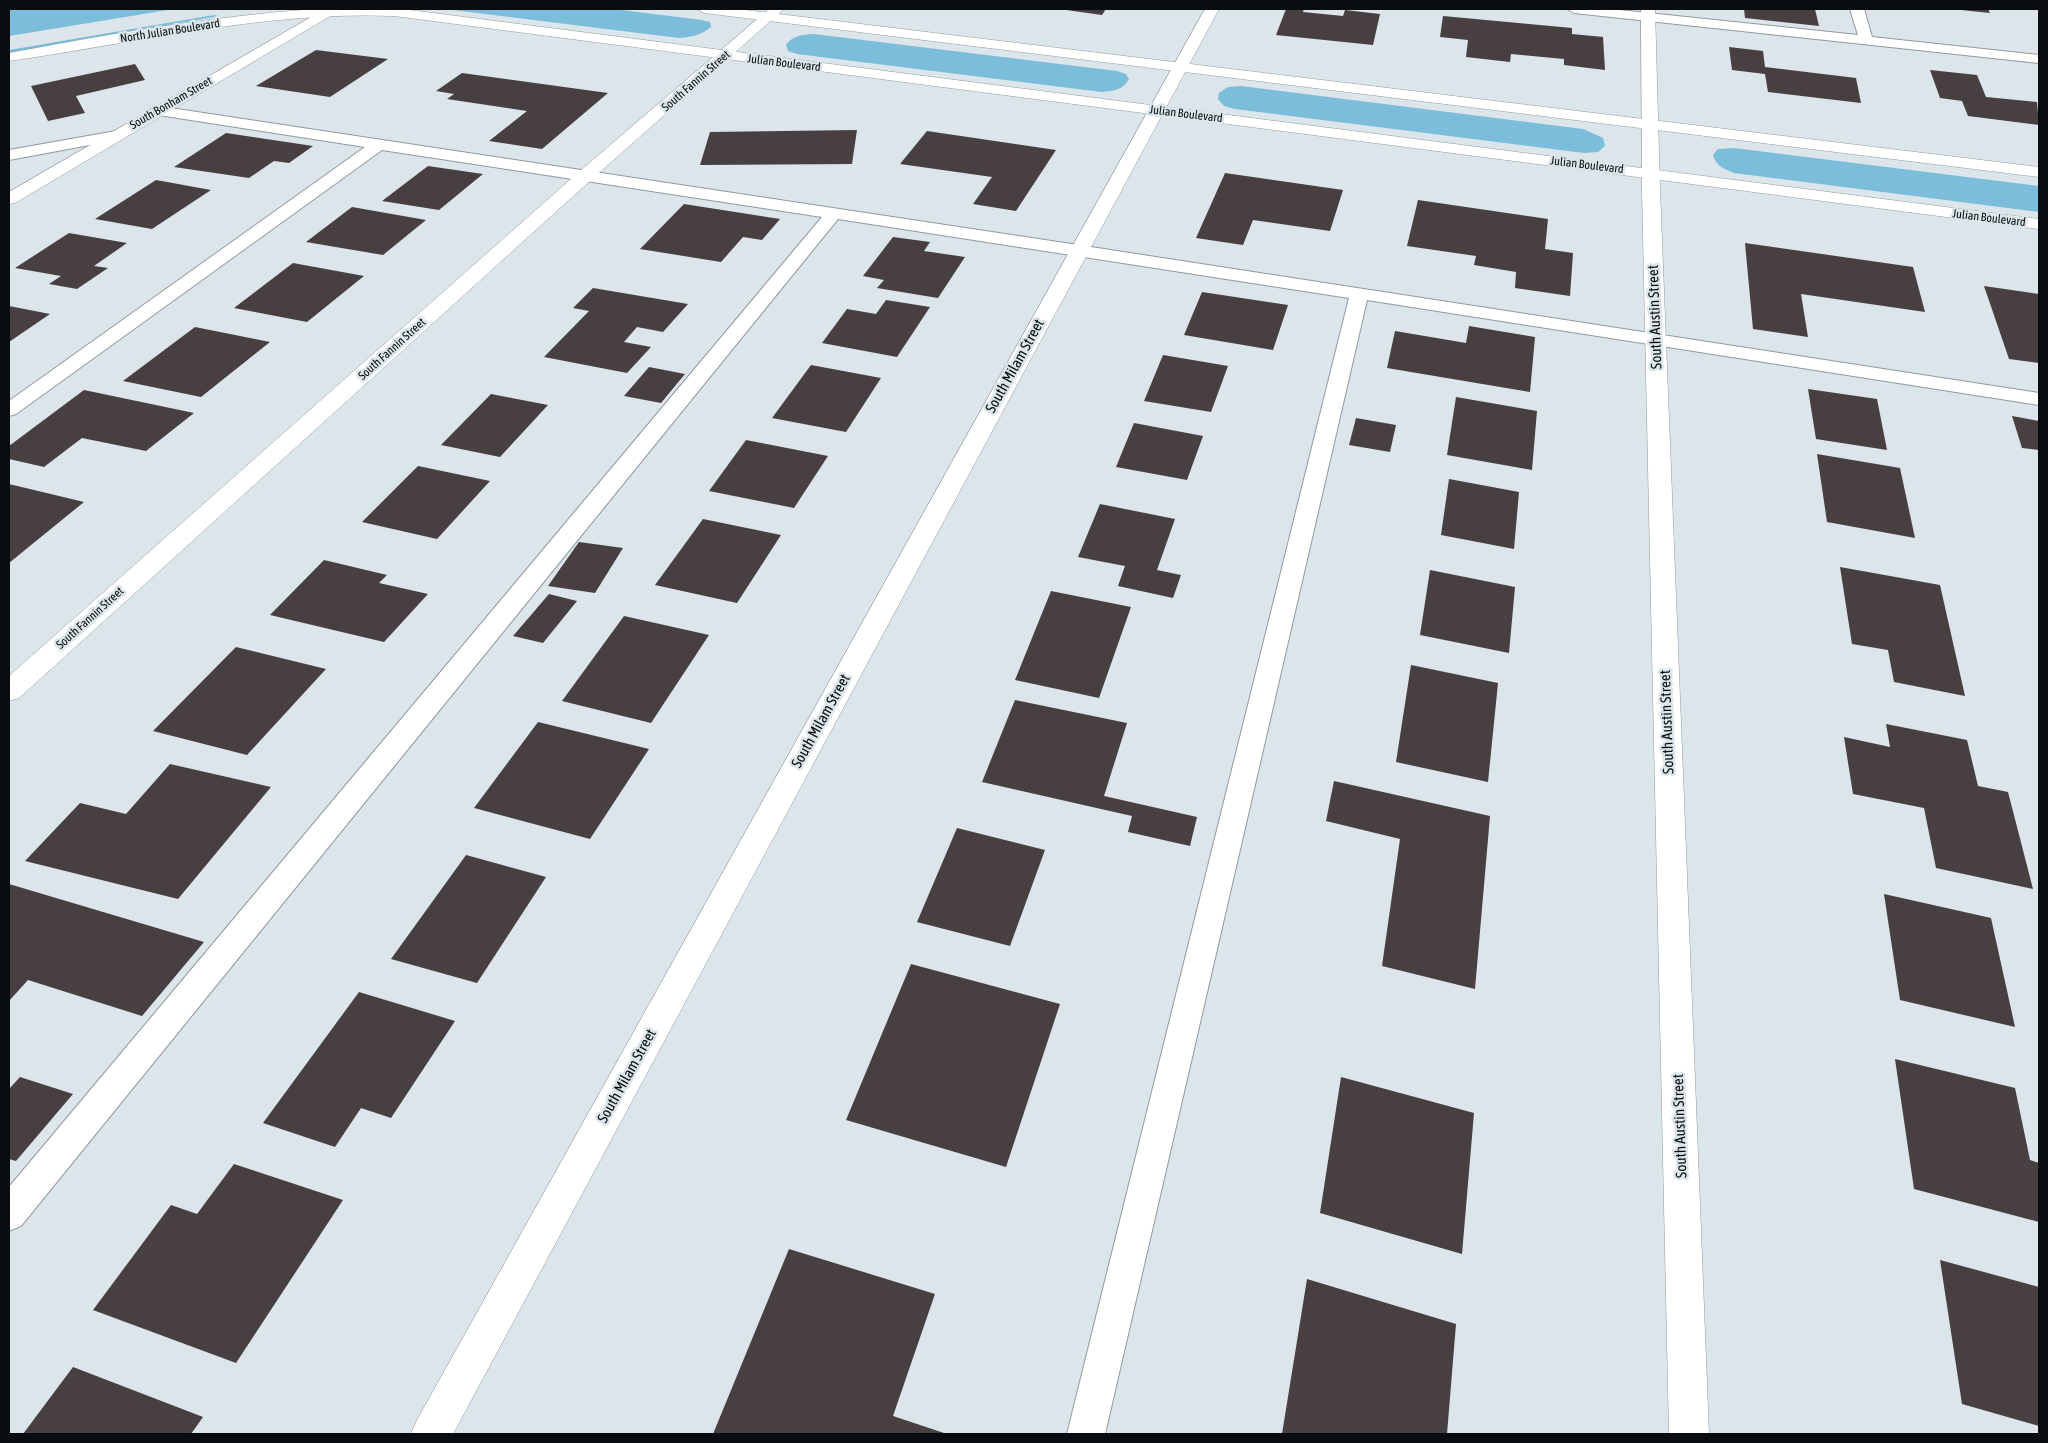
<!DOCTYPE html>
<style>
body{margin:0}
#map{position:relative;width:2048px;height:1443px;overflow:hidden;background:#dbe5ea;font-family:"Asap Condensed",sans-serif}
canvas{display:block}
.frame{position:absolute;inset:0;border:10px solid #0a0d0f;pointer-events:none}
</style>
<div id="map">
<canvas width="2048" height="1443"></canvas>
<div class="frame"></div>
</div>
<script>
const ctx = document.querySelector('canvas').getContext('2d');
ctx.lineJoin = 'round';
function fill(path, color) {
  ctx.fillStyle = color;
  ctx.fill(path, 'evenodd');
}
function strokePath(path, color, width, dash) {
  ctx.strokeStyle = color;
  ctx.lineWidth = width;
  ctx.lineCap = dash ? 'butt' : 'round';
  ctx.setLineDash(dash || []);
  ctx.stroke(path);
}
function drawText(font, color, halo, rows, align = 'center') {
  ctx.font = font + ' "Asap Condensed",sans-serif';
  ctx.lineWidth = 5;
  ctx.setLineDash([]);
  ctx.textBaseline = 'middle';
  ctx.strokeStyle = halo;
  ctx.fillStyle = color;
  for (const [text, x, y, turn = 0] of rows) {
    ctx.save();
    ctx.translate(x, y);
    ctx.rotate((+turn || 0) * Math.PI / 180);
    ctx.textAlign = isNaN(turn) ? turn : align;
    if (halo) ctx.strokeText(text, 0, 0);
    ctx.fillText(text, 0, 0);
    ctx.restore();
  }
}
const green = new Path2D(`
 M9,9H174L9,36Z
 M445,9H614L702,20L710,22L711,27C701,35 692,37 679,38Z
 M214,15L219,16L9,54V50Z
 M814,34L1117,71L1126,74L1129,79C1123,90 1114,91 1102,92L797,54L788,51L786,45C793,35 802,35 814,34Z
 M1241,86L1583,129L1603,138L1605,146L1598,152L1584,153L1235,109L1224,106L1218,99L1219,93L1228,87Z
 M1734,148L2039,186V212L1734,173C1724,169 1716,166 1713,155L1718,149Z`);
const building = new Path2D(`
 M1059,9H1106L1102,15Z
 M1286,9H1304L1303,12L1343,16L1345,10L1380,14L1373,45L1276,35Z
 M1744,9H1815L1819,26L1745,18Z
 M1961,9H1988L1990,13L1961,10Z
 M1443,16L1572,28V34L1603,37L1605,70L1564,65V59L1511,54L1510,62L1466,57L1468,40L1440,37Z
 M1729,47L1763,51L1765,67L1856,78L1861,103L1768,92L1765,74L1732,70Z
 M316,50L388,59L330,97L256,86Z
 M135,64L145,80L76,96L85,113L48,121L31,86Z
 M1930,70L1977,75L1986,97L2037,102L2039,125L1968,116L1962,101L1940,98Z
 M462,73L608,93L542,149L489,141L527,111L447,99L454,94L436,91Z
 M857,130L852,164L700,165L710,132Z
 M927,131L1056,150L1016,211L973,204L992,177L900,164Z
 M226,133L313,146L289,163L274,161L249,178L174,167Z
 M428,166L483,174L439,210L382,201Z
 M1225,173L1343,190L1330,231L1253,220L1243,245L1196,238Z
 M156,180L211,190L152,229L95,219Z
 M1418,200L1548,219L1545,249L1573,253L1570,296L1515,288L1516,272L1474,265L1476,256L1407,246Z
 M684,204L780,219L762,240L743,237L721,262L640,249Z
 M352,207L426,220L383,255L306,242Z
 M69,233L127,243L94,266L108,268L77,289L49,284L61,276L15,268Z
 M893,237L930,242L924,251L965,257L938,298L877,288L884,280L863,276Z
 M1745,243L1913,267L1925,312L1801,294L1808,337L1753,329Z
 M293,263L364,276L307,322L234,308Z
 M1984,286L2039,294V363L2009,359Z
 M593,288L688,304L663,332L637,327L624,342L651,347L627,373L544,357L589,311L573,308Z
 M1202,292L1288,305L1273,350L1184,335Z
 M886,300L930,307L897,357L822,343L847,309L876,314Z
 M9,306L50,314L9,342Z
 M1469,326L1535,337L1530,392L1387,368L1395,331L1466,343Z
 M195,327L270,342L201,397L123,381Z
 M1163,355L1228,366L1211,412L1144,401Z
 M811,365L881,378L846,432L772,418Z
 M649,367L685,374L661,403L624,396Z
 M1808,389L1877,399L1887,450L1816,439Z
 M84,390L194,413L146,451L82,438L44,467L9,459V446Z
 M491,394L548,405L500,457L441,445Z
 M1456,397L1537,411L1532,470L1447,455Z
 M2012,416L2039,421V450L2022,448Z
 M1356,418L1396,425L1390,452L1349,445Z
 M1134,423L1203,436L1187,480L1116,467Z
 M746,440L828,456L794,508L709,491Z
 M1817,454L1900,468L1915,538L1827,522Z
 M418,466L490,481L437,539L362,522Z
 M1449,479L1519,492L1514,549L1441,535Z
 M9,484L84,502L9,563Z
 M1100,504L1175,519L1157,570L1181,575L1173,598L1118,586L1125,566L1078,557Z
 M703,519L781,535L737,603L655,585Z
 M579,542L623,548L595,593L548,586Z
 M324,560L387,575L379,583L428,594L384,642L270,615Z
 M1840,567L1940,585L1965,696L1894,682L1888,650L1852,644Z
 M1430,570L1515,587L1509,653L1420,635Z
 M1051,591L1131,607L1099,698L1015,680Z
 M549,594L577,601L543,643L513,636Z
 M624,616L709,635L651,723L562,701Z
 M236,647L326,669L247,755L153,731Z
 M1411,665L1498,683L1488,782L1396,762Z
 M1015,700L1127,723L1104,796L1197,817L1190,846L1128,832L1132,816L982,782Z
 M538,722L649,749L590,839L474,808Z
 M1886,724L1967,740L1978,786L2008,792L2033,889L1936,868L1924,808L1853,794L1844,737L1890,747Z
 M170,764L271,787L178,899L25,861L80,803L126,814Z
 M1334,781L1490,816L1475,989L1382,966L1400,839L1326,821Z
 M957,828L1045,850L1010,946L917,922Z
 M466,855L546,877L477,983L391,959Z
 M9,884L204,942L142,1016L28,980L9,1001Z
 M1884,894L1991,918L2015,1027L1900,1000Z
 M911,964L1060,1004L1006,1167L846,1120Z
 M359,992L455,1021L391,1118L361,1108L335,1147L263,1123Z
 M1895,1059L2015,1088L2030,1160L2039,1163V1222L1914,1189Z
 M20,1077L73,1094L16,1161L9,1159V1089Z
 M1341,1077L1474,1113L1462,1254L1320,1213Z
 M234,1164L343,1200L236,1363L93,1310L171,1205L197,1214Z
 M789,1249L935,1294L893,1416L947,1434H713Z
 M1940,1260L2039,1287V1426L1962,1404Z
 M1307,1279L1456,1324L1447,1434H1282Z
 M73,1367L203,1417L191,1434H23Z`);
const service = new Path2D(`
 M1567,9H1610L1858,35L1850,9H1864L1872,37L2039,55V63L1574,13Z
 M157,106L1078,245L2039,393V405L1367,300L1105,1434H1067L1349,298L838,219L21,1226L9,1231V1187L822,217L382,150L16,414L9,416V401L365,147L152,114L149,111L152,108Z
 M116,131L124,136L122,139L9,160V150Z`);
const minor = new Path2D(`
 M325,9H342L15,203L9,204V192Z
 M769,9H784L592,179L19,698L9,701V676L580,171Z
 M1205,9H1219L453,1434H411L417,1420Z
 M1641,9H1655L1660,190L1709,1434H1669L1642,190Z`);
const tertiary = new Path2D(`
 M316,9H402L2039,219V229L394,16C264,11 136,43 9,61V53C111,34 213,16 316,9Z
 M697,9H737L2039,167V177L704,13Z`);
const farStreetnames = [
 ["North Julian Boulevard",170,31,-9],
 ["Julian Boulevard",784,63,7],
 ["South Fannin Street",696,81,-41],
 ["South Bonham Street",171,103,-30],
 ["Julian Boulevard",1186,114,7],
 ["Julian Boulevard",1587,165,7],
 ["Julian Boulevard",1989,218,7],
 ["South Fannin Street",392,349,-42],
 ["South Fannin Street",90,618,-42]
];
const streetNames = [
 ["South Austin Street",1655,317,-92],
 ["South Milam Street",1015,366,-61],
 ["South Milam Street",821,721,-61],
 ["South Austin Street",1667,722,-92],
 ["South Milam Street",627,1076,-61],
 ["South Austin Street",1680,1126,-92]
];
fill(green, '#7cbddc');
fill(building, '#483f42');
strokePath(service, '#919a9f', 2);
strokePath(minor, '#919a9f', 1);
strokePath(tertiary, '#919a9f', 1);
fill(service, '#fff');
fill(minor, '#fff');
fill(tertiary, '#fff');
drawText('12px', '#0a0d0f', '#dbe5ea', farStreetnames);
drawText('15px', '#0a0d0f', '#dbe5ea', streetNames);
</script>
